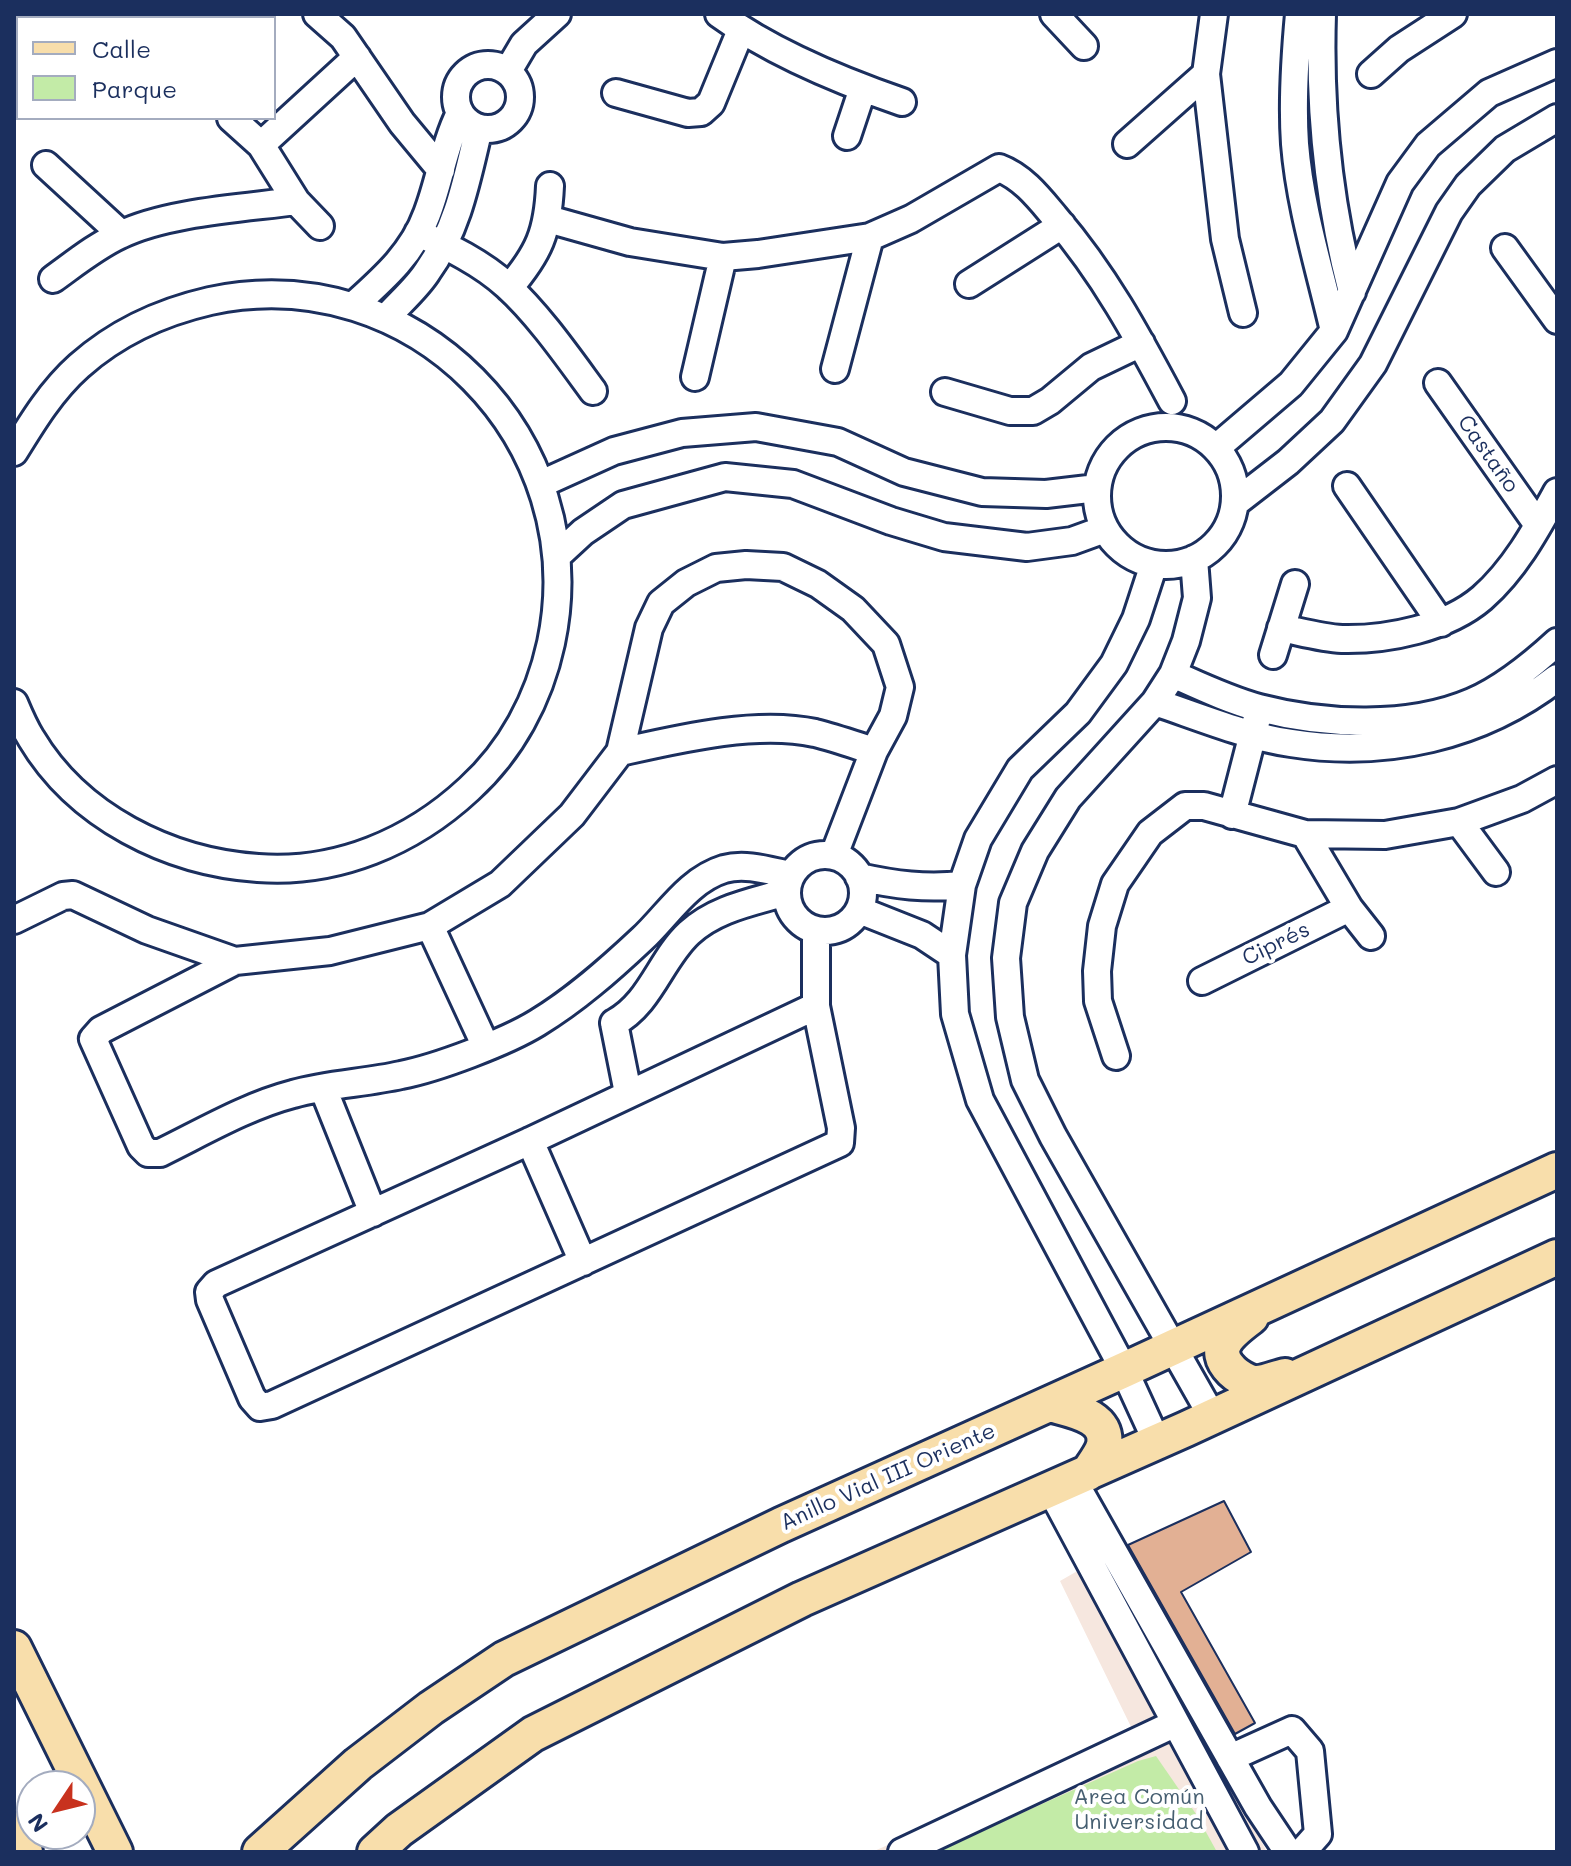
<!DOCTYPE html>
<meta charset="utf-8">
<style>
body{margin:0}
#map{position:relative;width:1571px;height:1866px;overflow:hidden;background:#fff;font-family:Mali,sans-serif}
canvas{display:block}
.frame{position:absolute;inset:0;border:16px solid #1b2f5e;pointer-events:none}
.legend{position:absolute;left:16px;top:16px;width:260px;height:104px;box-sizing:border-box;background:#fff;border:2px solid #a4acbf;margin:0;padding:10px 14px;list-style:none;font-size:24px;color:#1b2f5e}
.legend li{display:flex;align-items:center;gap:16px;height:40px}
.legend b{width:40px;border:2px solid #a4acbf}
.north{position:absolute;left:16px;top:1770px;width:80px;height:80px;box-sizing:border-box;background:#fff;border:2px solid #a4acbf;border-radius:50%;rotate:235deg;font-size:22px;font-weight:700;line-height:32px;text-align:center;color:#1b2f5e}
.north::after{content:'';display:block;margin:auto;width:28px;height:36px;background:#c8321e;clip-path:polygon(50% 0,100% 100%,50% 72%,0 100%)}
</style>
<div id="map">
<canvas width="1571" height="1866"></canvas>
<div class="frame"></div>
<ul class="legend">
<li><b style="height:10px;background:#f8deab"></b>Calle</li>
<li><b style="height:22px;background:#c3eba7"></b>Parque</li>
</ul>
<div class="north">N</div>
</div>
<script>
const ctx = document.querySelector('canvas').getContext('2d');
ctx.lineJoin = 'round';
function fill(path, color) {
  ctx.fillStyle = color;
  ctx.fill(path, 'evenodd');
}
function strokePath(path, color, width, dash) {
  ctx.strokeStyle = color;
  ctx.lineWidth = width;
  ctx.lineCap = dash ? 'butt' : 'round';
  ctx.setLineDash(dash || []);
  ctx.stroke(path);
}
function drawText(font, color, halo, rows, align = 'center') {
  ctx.font = font + ' Mali,sans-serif';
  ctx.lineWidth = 8;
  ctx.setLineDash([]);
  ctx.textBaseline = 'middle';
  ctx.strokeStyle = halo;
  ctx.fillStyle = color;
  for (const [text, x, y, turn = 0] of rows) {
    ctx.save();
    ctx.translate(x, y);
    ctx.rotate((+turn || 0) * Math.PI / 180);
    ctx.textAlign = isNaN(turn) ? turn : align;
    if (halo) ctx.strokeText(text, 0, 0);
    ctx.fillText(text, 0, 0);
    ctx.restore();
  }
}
const built = new Path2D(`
 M1107,1554L1267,1852H872L1135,1735L1060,1581Z`);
const green = new Path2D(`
 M1156,1756L1196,1814L1217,1852H935L1138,1761Z`);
const building = new Path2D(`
 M1224,1501L1251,1552L1181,1592L1255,1723L1235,1734L1128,1545Z`);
const minor = new Path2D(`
 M87,14L91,18
 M317,14L343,37L402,123L441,170
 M719,14C771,52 841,81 902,102
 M1054,14L1084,46
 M1214,14L1206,74L1225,239L1243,313
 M1299,14C1295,57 1292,101 1295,144C1300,207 1320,270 1334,331
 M1322,14C1319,108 1328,200 1352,292
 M57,18L60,14
 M456 97a32 32 0 1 1 64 0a32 32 0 1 1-64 0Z
 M508,71L524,44L557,14
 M1371,74L1399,49L1453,14
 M14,76L18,71
 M616,93L688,113L701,112L711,103L741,30
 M231,118L261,145L296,201L320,226
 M847,136L863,88
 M1127,144L1206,74
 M261,145L357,57
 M46,165L121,234
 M548,219L630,242L723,257L758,254L870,237L911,219L999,168C1023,177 1039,198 1055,217C1104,274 1137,335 1172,401
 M418,233C449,247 482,263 507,286C538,314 568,357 593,391
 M1505,248L1557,320
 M53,279C74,264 96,246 120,235C167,212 244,208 296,201
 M969,284L1062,225
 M509,288C539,253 548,232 550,186
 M353,306C383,279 413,253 427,214C440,181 444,145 460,113
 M386,318C399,303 416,289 427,272C458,229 467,178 479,128
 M835,369L870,237
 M695,377L723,257
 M1438,383L1538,525
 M945,392L1010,411H1033L1050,401L1091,367L1141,343
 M1097 496a69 69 0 1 1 138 0a69 69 0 1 1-138 0Z
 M1216,448L1291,384L1334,331L1400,183L1428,145L1489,93L1557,63
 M14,452C33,421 52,390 79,366C116,333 162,312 210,301C414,257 594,440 551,643C539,699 511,751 469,789C412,842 337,874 258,868C169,862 78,817 31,738C24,727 19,715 14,703
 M541,484L614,451L682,433L756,427L838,442L904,472L982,492L1046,494L1097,488
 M1347,486L1441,623
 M1235,503L1288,462L1332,421L1373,364L1449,212L1468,185L1505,149L1557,118
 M557,556L583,532L623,505L725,477L793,484L891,521L944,537L1027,547L1072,541L1105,529
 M1194,559L1197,598L1186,641L1173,674L1155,702L1068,798L1035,851L1013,903L1006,958L1010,1017L1025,1080L1053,1136L1212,1416
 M1154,564L1136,619L1114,664L1078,713L1020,769L978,839L962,885L952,955L955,1014L980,1100L1124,1370L1157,1442
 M1281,628C1301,632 1322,638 1342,639C1388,640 1447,628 1482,598C1515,569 1536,530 1557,492
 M1273,655L1295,584
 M1173,674C1200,686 1229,700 1259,708C1324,725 1409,729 1472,702C1504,688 1532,665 1557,642
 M1155,702C1197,716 1248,737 1291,743C1385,758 1481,737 1557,678
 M620,752C678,739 756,720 815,733C835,738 855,745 874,751
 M1232,815L1257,718
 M1459,822L1496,872
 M1305,834L1349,908L1371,936
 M787 893a38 38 0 1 1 76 0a38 38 0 1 1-76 0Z
 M859,877C895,885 926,889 962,885
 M859,910L922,935L952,955
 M14,920L63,896L73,895L147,930L235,961L330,951L430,926L500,884L572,815L620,752L649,628L661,603L686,583L716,568L746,565L783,567L818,584L853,609L886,644L900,687L893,716L874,751L834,855
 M430,926L486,1047
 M816,930V1006L841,1128L840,1143L272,1405L260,1407L252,1398L210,1300L209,1292L216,1284L530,1141L816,1006
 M235,961L101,1030L93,1039L141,1146L148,1153H160C203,1132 247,1106 293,1094C328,1084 366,1083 401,1075C437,1068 506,1042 537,1023C575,1000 609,970 642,939C667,916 688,880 724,869C746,863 770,871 790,875
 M1202,981L1349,908
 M614,1023C651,1003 660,960 689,933C716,908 753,902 786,892
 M614,1023L628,1093
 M1116,1056L1098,1001L1097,971L1102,926L1115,884L1150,833L1185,806H1204L1305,834L1385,835L1459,822L1522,799L1557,780
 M323,1088L373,1213
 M530,1141L583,1262
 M1073,1480L1258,1807L1288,1852
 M1051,1490L1245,1852
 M1230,1758L1292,1730L1310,1751L1318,1834L1302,1852
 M902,1852L1176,1723`);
const major = new Path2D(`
 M1251,1317C1231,1332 1209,1348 1232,1371C1237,1376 1247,1382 1254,1383C1263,1384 1276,1378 1285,1376
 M1050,1404C1070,1410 1109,1415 1104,1445C1102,1454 1093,1465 1088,1473
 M14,1648L115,1852
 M14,1829L25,1852
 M260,1852L358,1764L431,1708L504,1659L781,1525L1124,1370L1557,1170
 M375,1852L399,1830L533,1734L802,1599L1186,1429L1557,1257`);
const streetNames = [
 ["Castaño",1488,454,55],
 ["Ciprés",1276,944,-26],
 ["Anillo Vial III Oriente",888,1477,-24]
];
const parkNames = [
 ["Area Común",1139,1797],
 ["Universidad",1139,1822]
];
fill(built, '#f6e7df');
fill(green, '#c3eba7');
fill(building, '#e2b094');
strokePath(building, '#1b2f5e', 2);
strokePath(minor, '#1b2f5e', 32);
strokePath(major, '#1b2f5e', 40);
strokePath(minor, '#fff', 26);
strokePath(major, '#f8deab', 34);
drawText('22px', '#1b2f5e', '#fff', streetNames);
drawText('22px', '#455e70', '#fff', parkNames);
</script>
